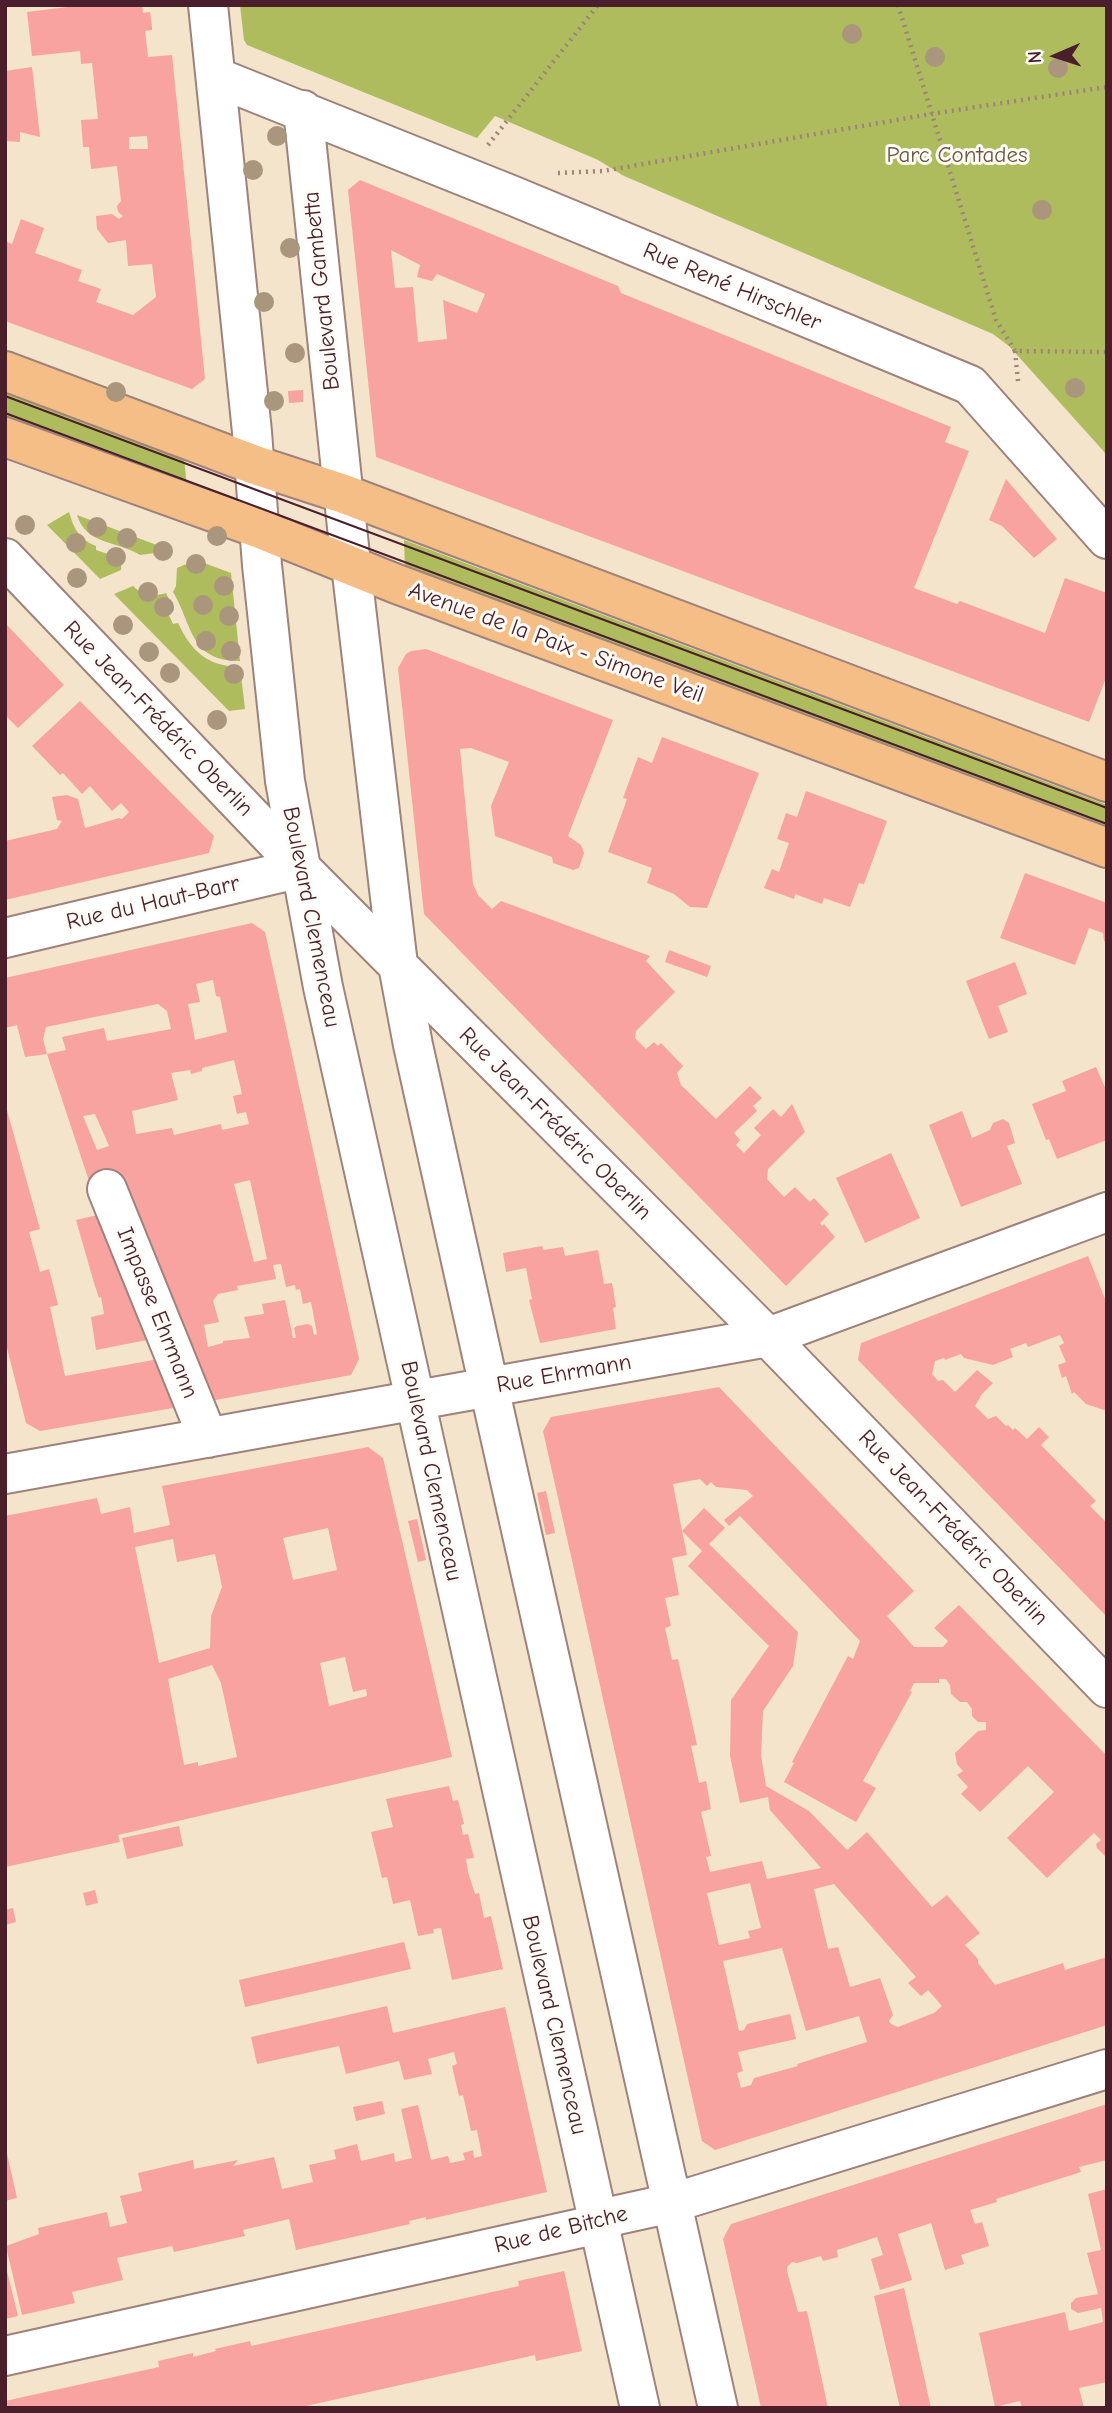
<!DOCTYPE html>
<meta charset="utf-8">
<style>
body{margin:0}
#map{position:relative;width:1112px;height:2413px;overflow:hidden;background:#f3e4cb;font-family:"Comic Neue",sans-serif}
canvas{display:block}
.frame{position:absolute;inset:0;border:7px solid #4a1f2b;pointer-events:none}
.north{position:absolute;left:1021px;top:21px;width:70px;height:70px;-webkit-text-stroke:5px #fdfcf7;paint-order:stroke;rotate:267deg;font-size:19px;font-weight:700;line-height:28px;text-align:center;color:#4a1f2b}
.north::after{content:'';display:block;margin:auto;width:24px;height:32px;background:#4a1f2b;clip-path:polygon(50% 0,100% 100%,50% 72%,0 100%)}
</style>
<div id="map">
<canvas width="1112" height="2413"></canvas>
<div class="frame"></div>
<div class="north">N</div>
</div>
<script>
const ctx = document.querySelector('canvas').getContext('2d');
ctx.lineJoin = 'round';
function fill(path, color) {
  ctx.fillStyle = color;
  ctx.fill(path, 'evenodd');
}
function strokePath(path, color, width, dash) {
  ctx.strokeStyle = color;
  ctx.lineWidth = width;
  ctx.lineCap = dash ? 'butt' : 'round';
  ctx.setLineDash(dash || []);
  ctx.stroke(path);
}
function drawText(font, color, halo, rows, align = 'center') {
  ctx.font = font + ' "Comic Neue",sans-serif';
  ctx.lineWidth = 6;
  ctx.setLineDash([]);
  ctx.textBaseline = 'middle';
  ctx.strokeStyle = halo;
  ctx.fillStyle = color;
  for (const [text, x, y, turn = 0] of rows) {
    ctx.save();
    ctx.translate(x, y);
    ctx.rotate((+turn || 0) * Math.PI / 180);
    ctx.textAlign = isNaN(turn) ? turn : align;
    if (halo) ctx.strokeText(text, 0, 0);
    ctx.fillText(text, 0, 0);
    ctx.restore();
  }
}
const green = new Path2D(`
 M240,5H1107V455L1009,346L993,334L624,176L598,160L495,116L477,138L247,45L244,40Z
 M5,390L184,457L187,488L5,419Z
 M69,512C74,529 80,540 96,546V550L108,554L109,550L122,553L121,570L100,579L47,525Z
 M77,515L170,550L162,555L155,553L140,555C118,541 86,545 77,515Z
 M404,540L1107,805V830L405,569Z
 M196,560L231,573L240,661C189,661 193,625 173,592L176,586L177,568Z
 M133,586C143,596 153,597 166,593L174,610L168,613L173,624L178,623C192,652 207,666 240,667L245,709L229,711L114,594Z`);
const building = new Path2D(`
 M83,5H142L143,13L150,12L152,27V30L145,31L148,57L172,55L205,379L192,389L5,321V241L12,244L21,219L44,228L35,253L82,270L78,281L101,289L96,302L133,315L156,297L152,264L128,266L126,240L108,243L97,229L96,216L112,214L119,219L123,216L118,212L117,206L121,201L117,166L91,169L89,147H83L81,120L98,119L92,63L81,64L80,51L32,56L27,12ZM147,136L148,149H129V137Z
 M32,67L40,137L20,132V142L6,141L5,71Z
 M360,180L618,286L621,293L951,427L945,442L969,451L914,588L957,604L960,601L1045,633L1065,578L1107,593V675L1089,722L376,457L348,190ZM391,250L420,265L417,277L432,281L437,274L485,294L477,313L443,300L447,339L418,342L413,287L395,288Z
 M303,390V402L289,403L288,391Z
 M1006,479L1057,539L1034,558L1002,526L989,520Z
 M5,623L64,685L18,728L5,715Z
 M426,649L613,720L568,836L581,845L584,853L579,868L573,870L553,863L552,857L495,836L491,806L509,762L471,748L460,749L473,884L478,895L492,909L501,901L650,956L646,961L675,992L636,1031L635,1038L646,1049L654,1042L658,1046L661,1043L683,1066L677,1073L681,1085L716,1119L750,1086L762,1098L753,1106L757,1111L734,1133L740,1140L736,1145L744,1153L761,1135L754,1128L773,1109L781,1117L792,1104L805,1132L768,1169L767,1179L784,1197L795,1187L810,1202L814,1198L829,1214L820,1223L822,1226L824,1224L835,1237L786,1286L424,914L398,668L406,654L411,651Z
 M80,701L214,836L209,853L5,900V841L57,829L62,821L57,820L52,797L67,795L78,799L85,828L119,818L122,819L129,812L121,803L112,811L90,786L82,794L63,773L60,775L32,746Z
 M662,737L759,773L707,908L690,907L674,894L647,883L652,868L608,852L627,799L623,798L638,757L652,763Z
 M806,791L887,821L864,884L859,883L850,907L824,898L822,904L795,894L794,899L764,888L772,869L779,872L789,843L777,839L786,813L797,817Z
 M1025,873L1107,903V943L1104,941L1103,933L1089,928L1075,965L1000,938Z
 M252,923L265,932L359,1359L351,1375L210,1401L91,1187L47,1054L66,1050L62,1037L104,1028L107,1041L171,1029L167,1011L158,1004L46,1027L43,1039L47,1054L25,1057L17,1025L5,1028V978ZM213,980L216,996L220,997L227,1032L195,1040L188,1004L200,1002L196,984ZM234,1060L242,1094L233,1096L237,1114L246,1112L249,1124L222,1130L221,1124L174,1135L172,1128L136,1134L132,1111L178,1100L171,1073L190,1070L191,1074L202,1071V1068ZM95,1114L109,1146L97,1150L83,1116ZM250,1180L267,1259L254,1262L234,1184ZM281,1264L286,1287L295,1285L296,1290L300,1289L303,1304L311,1302L317,1334L314,1335L312,1326L308,1324L297,1326L294,1328L296,1338H293L285,1300L262,1304L264,1314L244,1317L250,1338L223,1341V1343L208,1347L204,1325L219,1322L213,1301L218,1294L238,1290L237,1286L276,1279L273,1265Z
 M669,950L711,966L707,977L665,962Z
 M1015,962L1027,994L998,1006L1008,1032L989,1039L966,981Z
 M1096,1067L1107,1092V1140L1057,1159L1049,1139L1046,1140L1032,1104L1066,1091L1062,1081Z
 M5,1103L40,1229L29,1232L40,1272L49,1269L58,1305L50,1307L65,1376L159,1359L173,1408L40,1431L26,1423L5,1340Z
 M962,1111L972,1138L990,1130L993,1123L1003,1119L1009,1123L1015,1143L1007,1146L1022,1184L961,1207L929,1125Z
 M891,1153L920,1218L865,1243L836,1178Z
 M102,1214L152,1339L96,1350L91,1317L104,1314L101,1297L99,1298L94,1283L76,1220Z
 M542,1246L543,1250L563,1247L565,1256L598,1250L604,1284L612,1283L616,1307L613,1308L616,1329L540,1343L529,1300L532,1299L526,1268L506,1272L503,1253Z
 M1088,1256L1107,1304V1411L1086,1404L1074,1392L1072,1394L1066,1376L1062,1378L1058,1365L1066,1362L1059,1346L1064,1343L1060,1335L1028,1347L1026,1343L1010,1349L1013,1357L993,1365L964,1358L961,1354L945,1360L944,1358L935,1361L932,1374L938,1381L943,1380L955,1392L977,1370L993,1383L982,1394L975,1406L988,1419L996,1416L1006,1426L1008,1425L1013,1430L1015,1428L1027,1439L1039,1427L1049,1437L1041,1445L1096,1501L1090,1506L1107,1523V1617L858,1360L861,1343Z
 M719,1387L914,1591L887,1616L914,1647H943L948,1641L934,1628L959,1605L1107,1756V1858L1097,1848L1096,1844L1101,1840L1094,1833L1047,1878L1007,1838L1054,1792L1028,1766L980,1812L961,1794L968,1787L957,1775L963,1771L957,1764L955,1753L978,1731L986,1730V1722H978L972,1716V1709L967,1702H960L951,1694L950,1685L946,1679H939V1683H914L910,1691L912,1692L863,1781L876,1788L856,1822L784,1782L794,1763L792,1762L848,1656L853,1659L860,1641L740,1516L729,1526L724,1520L753,1496L747,1490L716,1487L711,1482L707,1486L700,1479L673,1484L682,1531L687,1555L672,1558L679,1595L665,1598L671,1626L665,1628L672,1660L678,1659L697,1745L691,1746L699,1783L706,1781L711,1809L701,1812L711,1856L706,1857L710,1872L762,1861L767,1879L821,1868L770,1810L768,1797L740,1803L730,1756L731,1700L769,1646L688,1566L702,1551L682,1531L704,1508L725,1528L709,1544L798,1632L793,1666L763,1711L761,1756L766,1786L809,1811L847,1850L867,1832L932,1907L947,1895L980,1933L965,1945L978,1959V1963L995,1985L1063,1963L1065,1970L1107,1957V2025L715,2150L702,2141L543,1431L551,1417ZM750,1883L761,1928L748,1931L750,1938L719,1945L707,1893ZM834,1884L916,1977L908,1983L921,1996L928,1990L942,2006L934,2013L898,2027L891,2024L889,2021L893,2015L880,1978L850,1987L838,1947L828,1949L814,1889ZM782,1948L806,2031L859,2016L867,2042L797,2064L798,2066L754,2078L751,2085L741,2088L737,2073L743,2071L738,2052L796,2039L790,2014L747,2024L744,2030L739,2031L723,1961Z
 M368,1447L383,1458L452,1757L118,1835L120,1842L5,1867V1516L97,1498L101,1514L130,1507L134,1533L170,1525L162,1486ZM328,1528L337,1570L293,1580L283,1538ZM173,1539L177,1562L215,1554L222,1587L211,1616L210,1648L159,1663L135,1547ZM345,1657L353,1692L366,1689L367,1696L329,1706L320,1663ZM212,1665L221,1683L237,1757L198,1766V1762L184,1765L168,1679Z
 M546,1491L555,1533L546,1535L537,1493Z
 M417,1519L426,1560L418,1562L408,1521Z
 M449,1786L453,1801L458,1800L464,1824L461,1825L463,1835L468,1834L474,1858L466,1859L468,1872L475,1894L479,1893L484,1918L491,1916L503,1969L452,1980L441,1928L433,1929L434,1933L418,1936L410,1900L393,1904L387,1877L382,1878L371,1832L393,1827L386,1799Z
 M179,1826L183,1846L127,1859L122,1838Z
 M95,1890L98,1903L86,1906L83,1893Z
 M13,1908L16,1922L5,1925V1910Z
 M404,1942L411,1969L245,2007L239,1980Z
 M387,2006L393,2033L505,2007L547,2192L426,2220V2217L409,2221L410,2224L296,2250L289,2219L243,2230L245,2236L174,2252L172,2246L117,2258L123,2280L72,2292L75,2303L22,2315L6,2246L39,2234L38,2228L107,2212L110,2227L127,2223L120,2196L142,2191L138,2173L193,2160L194,2169L238,2160L233,2166L274,2157L282,2189L313,2182L309,2165L336,2159L334,2150L357,2144L361,2161L394,2153L395,2162L412,2158L401,2109L418,2105L431,2160L448,2156L450,2163L465,2160L463,2153L473,2150L474,2158L482,2156L477,2130L471,2131L463,2095L459,2096L452,2066L457,2064L454,2052L428,2059L432,2074L404,2080L399,2061L346,2074L339,2046L257,2064L251,2037Z
 M382,2101L385,2114L356,2121L353,2107Z
 M1107,2104V2160L1079,2167L1081,2172L996,2199L997,2202L970,2210L975,2224L982,2222L989,2246L961,2255L964,2264L945,2270L931,2223L898,2234L912,2280L880,2290L871,2259L883,2255L877,2237L837,2250L838,2257L823,2261L821,2256L797,2263L792,2262L787,2267V2271L798,2312L807,2311L828,2408H761L723,2239L731,2224Z
 M5,2145L17,2198L5,2201Z
 M1107,2189V2382L1079,2388L1084,2408H1022L1020,2401L995,2407L979,2333L1065,2312L1069,2331L1103,2322L1101,2308L1078,2313L1071,2309V2303L1076,2298L1098,2294L1087,2253L1101,2250L1088,2194Z
 M5,2263L18,2316L5,2319Z
 M564,2271L582,2351L536,2361L535,2355L297,2408H5V2401L159,2367L158,2361L193,2353V2357L216,2351L215,2349L250,2341L251,2346L519,2286L518,2281Z
 M904,2288L931,2408H900L874,2296Z`);
const path = new Path2D(`
 M898,5L996,320L1015,351
 M488,145L598,5
 M558,173L603,171L931,114L1107,87
 M1018,381L1015,351L1107,352`);
const minor = new Path2D(`
 M208,5L252,432L262,565L285,781L323,987L640,2408
 M216,77L511,195L970,385L1107,539
 M303,110L351,565L398,965L413,1045L489,1387L718,2408
 M5,558L301,868L768,1337L1107,1688
 M5,938L301,868
 M107,1189L208,1438
 M5,1474L768,1337L1107,1212
 M5,2356L581,2228L613,2216L672,2203L1107,2069`);
const major = new Path2D(`
 M5,371L255,465L344,494L1107,782
 M5,437L260,529L394,583L1107,848`);
const tram = new Path2D(`
 M5,396L1107,808
 M5,413L1107,824`);
const trees = [
 [852,34],
 [935,57],
 [1058,68],
 [277,136],
 [253,170],
 [1042,210],
 [290,248],
 [264,302],
 [295,353],
 [1075,388],
 [116,392],
 [274,401],
 [25,525],
 [97,527],
 [217,536],
 [127,538],
 [76,543],
 [163,551],
 [116,557],
 [196,564],
 [77,578],
 [224,586],
 [148,592],
 [203,605],
 [164,607],
 [229,616],
 [123,625],
 [206,641],
 [231,651],
 [149,652],
 [170,673],
 [234,674],
 [217,720]
];
const parkNames = [
 ["Parc Contades",957,155]
];
const streetNames = [
 ["Rue René Hirschler",732,287,23],
 ["Boulevard Gambetta",322,291,-96],
 ["Avenue de la Paix - Simone Veil",556,643,20],
 ["Rue Jean-Frédéric Oberlin",158,719,46],
 ["Rue du Haut-Barr",153,903,-13],
 ["Boulevard Clemenceau",311,917,79],
 ["Rue Jean-Frédéric Oberlin",555,1124,45],
 ["Impasse Ehrmann",157,1313,68],
 ["Rue Ehrmann",564,1374,-10],
 ["Boulevard Clemenceau",431,1471,78],
 ["Rue Jean-Frédéric Oberlin",953,1528,46],
 ["Boulevard Clemenceau",554,2025,77],
 ["Rue de Bitche",561,2230,-14]
];
fill(green, '#aebc5e');
fill(building, '#f8a3a0');
strokePath(minor, '#9e827b', 42);
strokePath(major, '#9e827b', 42);
strokePath(path, '#9e827b', 4.5, [2, 5]);
strokePath(minor, '#fff', 38);
strokePath(major, '#f6be87', 38);
strokePath(tram, '#4a1f2b', 2);
ctx.fillStyle = '#a9967d';
for (const [x, y] of trees) {
  ctx.beginPath();
  ctx.arc(x, y, 10, 0, 2 * Math.PI);
  ctx.fill();
}
drawText('23px', '#6d563d', '#fdfcf7', parkNames);
drawText('23px', '#4a1f2b', '#fdfcf7', streetNames);
</script>
